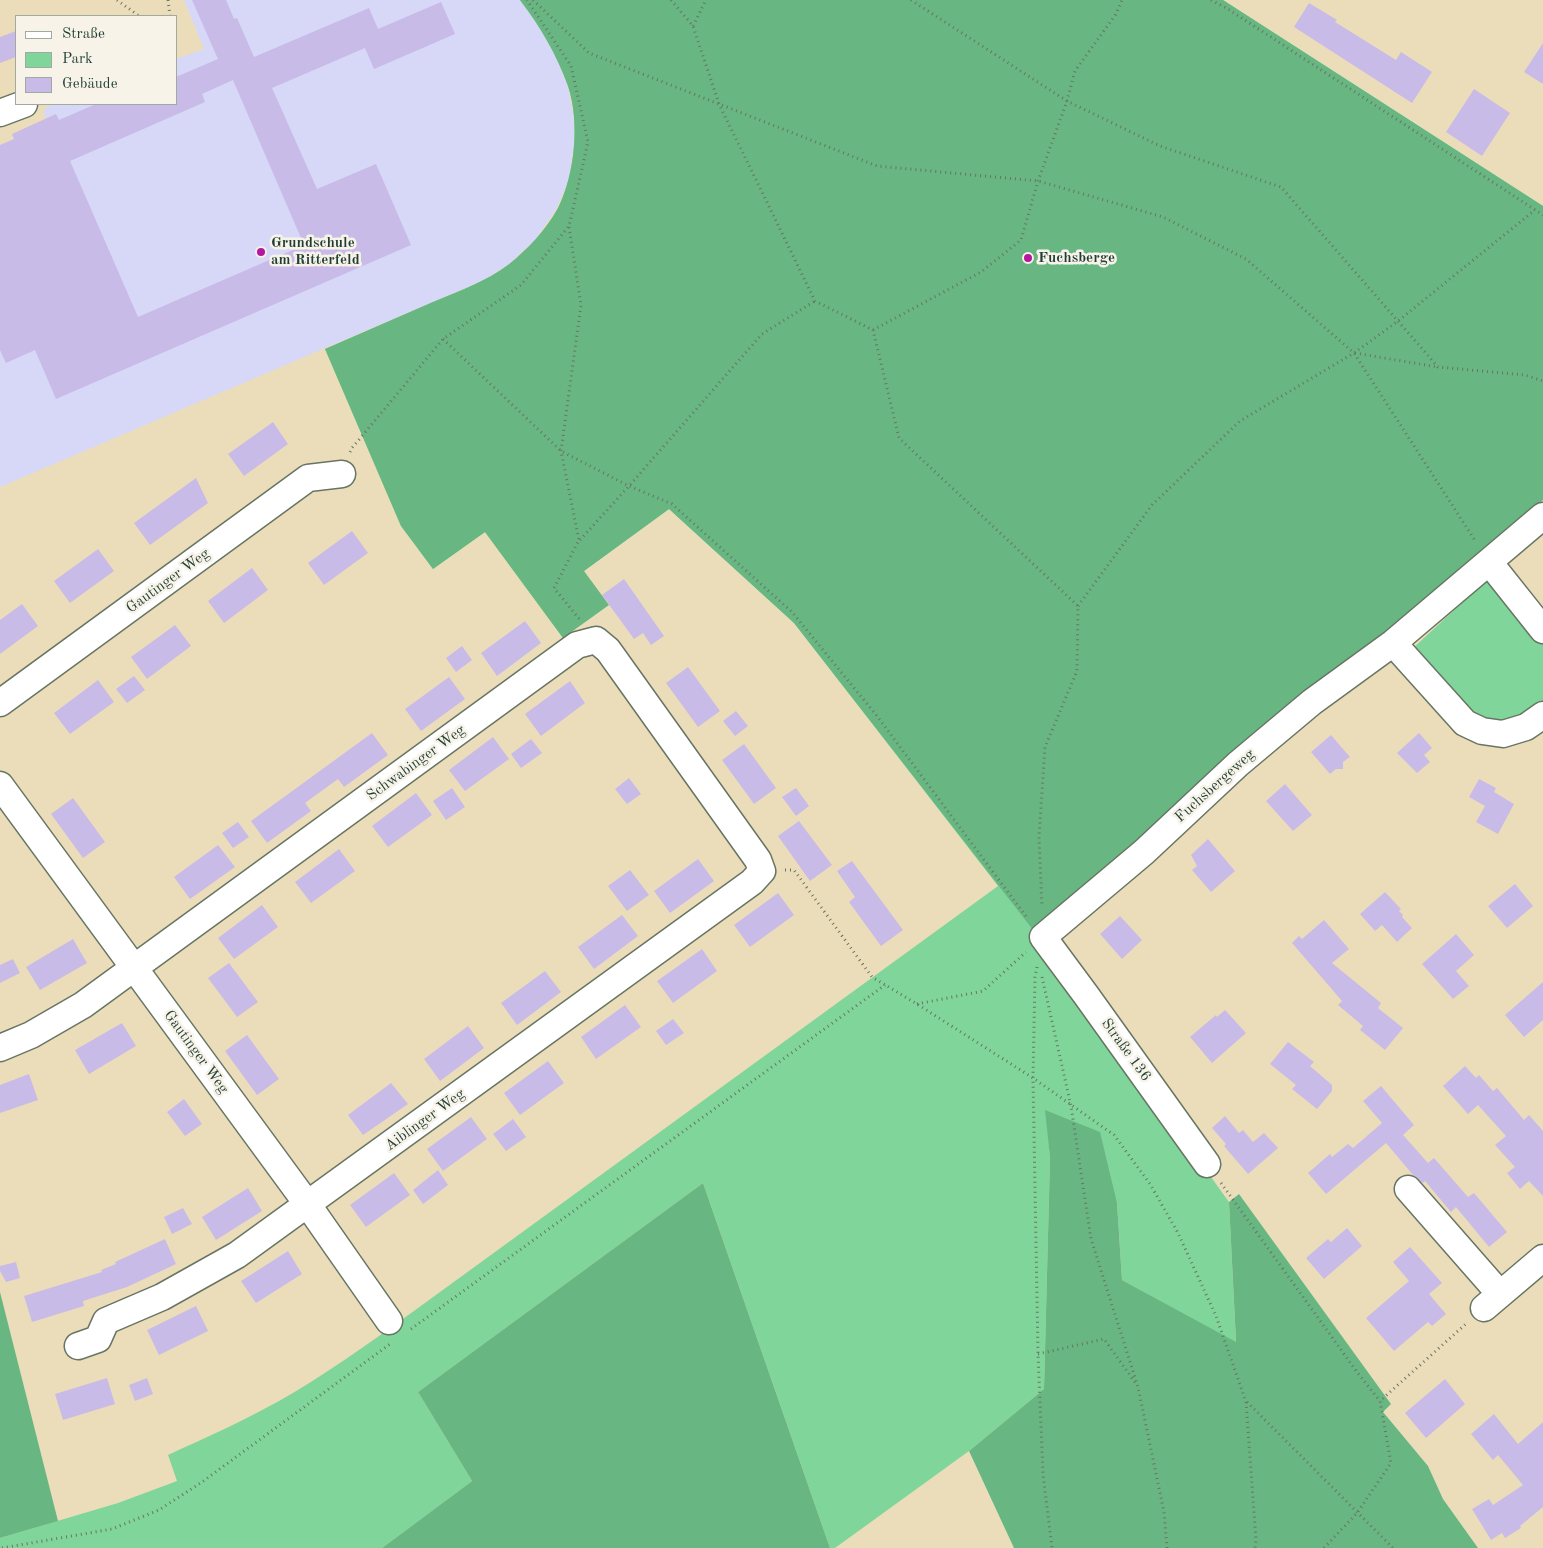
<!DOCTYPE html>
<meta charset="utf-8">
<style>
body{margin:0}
#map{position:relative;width:1543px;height:1548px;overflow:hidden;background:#ecddba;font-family:"Old Standard TT",serif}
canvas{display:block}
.legend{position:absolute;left:15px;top:15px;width:162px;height:90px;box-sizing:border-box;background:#f7f3e8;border:1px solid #a1aaa0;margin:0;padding:6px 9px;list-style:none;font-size:15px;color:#1f3d34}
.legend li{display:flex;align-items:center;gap:10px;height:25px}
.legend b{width:25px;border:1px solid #a1aaa0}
</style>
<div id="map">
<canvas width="1543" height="1548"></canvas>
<ul class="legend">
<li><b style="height:6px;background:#fff"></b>Straße</li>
<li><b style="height:14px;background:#80d69a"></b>Park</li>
<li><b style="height:14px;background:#c8bbe7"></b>Gebäude</li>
</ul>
</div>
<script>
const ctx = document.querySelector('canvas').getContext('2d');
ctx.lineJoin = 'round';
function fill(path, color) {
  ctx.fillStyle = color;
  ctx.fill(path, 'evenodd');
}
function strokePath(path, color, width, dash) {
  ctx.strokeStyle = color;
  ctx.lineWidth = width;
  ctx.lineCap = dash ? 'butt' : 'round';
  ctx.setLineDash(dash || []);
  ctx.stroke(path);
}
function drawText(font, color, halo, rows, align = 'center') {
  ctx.font = font + ' "Old Standard TT",serif';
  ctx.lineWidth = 5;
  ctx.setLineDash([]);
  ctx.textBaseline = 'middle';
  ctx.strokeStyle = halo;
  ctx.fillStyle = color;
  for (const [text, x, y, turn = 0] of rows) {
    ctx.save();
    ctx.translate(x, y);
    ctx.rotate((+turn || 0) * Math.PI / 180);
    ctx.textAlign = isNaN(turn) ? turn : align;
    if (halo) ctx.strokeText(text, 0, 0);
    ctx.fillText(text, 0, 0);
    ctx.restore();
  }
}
const built = new Path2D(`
 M184,0H520L532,16L554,52L568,87L574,118V144L569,179L557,208L536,239L508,265L482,281L0,487V145L14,139L12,134L46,119L44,113L45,108L55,104H176V59L204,49Z`);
const green = new Path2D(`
 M520,0H1223L1543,206V500L1037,935L1229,1202L1236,1343L1122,1280L1117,1203L1046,1111L1050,1158L1044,1389L969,1451L835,1548H830L703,1183L418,1392L472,1481L382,1548H0V1538L118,1503L177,1481L168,1455C205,1438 243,1421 279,1401C323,1376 365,1346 407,1316L998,886L794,623L669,509L584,571L563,638L485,532L433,569L401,526L325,349C361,333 397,318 433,302C459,291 485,282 508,265C527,250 546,230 558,208C575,174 580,122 568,86C557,55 540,26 520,0Z
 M1490,577L1543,639V703L1540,706L1504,723L1483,720L1469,712L1412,649Z`);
const forest = new Path2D(`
 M520,0H1223L1543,206V500L1037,935L794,623L669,509L584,571L609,605L563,638L485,532L433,569L401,526L325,349C361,333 397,318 433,302C459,291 485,282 508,265C527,250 546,230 558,208C575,174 580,122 568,86C557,55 540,26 520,0Z
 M1045,1110L1100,1132L1117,1203L1122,1280L1236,1342L1229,1202L1239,1194L1391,1404L1383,1412L1428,1466L1443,1499L1478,1548H1014L969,1451L1044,1389L1050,1158Z
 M703,1183L830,1548H382L472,1481L418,1392Z
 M0,1292L58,1521L0,1538Z`);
const building = new Path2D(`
 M192,0H226L234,19L237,18L254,57L369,8L378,29L441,2L455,34L374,69L365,48L272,88L317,189L376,164L411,245L56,399L35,350L6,363L0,350V145L14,139L12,134L56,114L59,120L96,104H176V77L218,59ZM233,80L304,245L138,317L70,161L205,102L202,94Z
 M1309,3L1337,20L1335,22L1396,60L1401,52L1432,72L1412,103L1294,27Z
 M16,31V57L0,63V37Z
 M1543,43V84L1524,72Z
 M1474,89L1510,113L1482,156L1446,132Z
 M273,422L288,444L244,476L228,454Z
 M196,478L208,503L150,545L134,523Z
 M352,531L368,553L324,585L308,563Z
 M98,549L114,571L70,603L54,581Z
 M252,568L268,590L224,623L208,601Z
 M624,579L664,636L651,645L643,633L634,639L602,595Z
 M22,604L38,626L0,654V620Z
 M525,621L541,643L497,676L481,653Z
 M175,625L191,646L147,679L131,657Z
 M462,646L472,660L456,672L446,658Z
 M688,667L720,711L698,727L666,683Z
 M134,676L145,690L127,703L116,689Z
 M449,677L465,699L421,731L405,709Z
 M98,680L114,702L70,734L54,713Z
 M570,681L585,703L541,736L525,714Z
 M736,711L748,726L735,736L723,721Z
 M372,733L388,755L344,787L338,779L305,803L311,811L267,843L251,821Z
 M1419,733L1432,748L1424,755L1430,762L1417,773L1397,753Z
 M1331,735L1350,757L1343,762V769H1336L1330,774L1311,752Z
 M493,737L509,759L465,791L449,770Z
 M531,739L542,753L521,768L511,754Z
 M744,744L776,788L754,804L722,760Z
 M629,778L641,794L627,804L615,789Z
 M1479,779L1496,788L1494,792L1514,804L1498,834L1476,822L1485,806L1469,797Z
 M1285,784L1312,815L1293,831L1266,801Z
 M452,788L465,807L446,820L433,801Z
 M796,788L809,806L796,816L782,797Z
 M416,793L432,815L388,847L372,826Z
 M73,798L105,842L83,858L51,814Z
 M799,821L832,865L810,881L778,836Z
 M238,822L249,837L233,848L222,833Z
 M1208,839L1235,871L1211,892L1192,870L1197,866L1191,855Z
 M218,845L235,867L190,899L174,877Z
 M339,849L355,871L311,903L295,882Z
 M698,859L714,881L670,913L654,891Z
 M852,861L903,930L881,946L849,902L855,897L837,871Z
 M630,870L649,895L627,911L608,886Z
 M1515,884L1533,906L1507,928L1488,906Z
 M1385,892L1401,909L1399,911L1403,915L1402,917L1412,928L1397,942L1382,925L1375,931L1360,914Z
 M778,893L794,915L750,947L734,925Z
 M262,905L278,927L234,959L218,938Z
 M622,915L638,936L594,969L578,947Z
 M1120,916L1142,940L1122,959L1100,934Z
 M1324,920L1349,949L1332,963L1381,1003L1378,1008L1403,1028L1385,1050L1360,1030L1363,1026L1338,1005L1342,1001L1292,943L1299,936L1302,939Z
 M1456,934L1474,955L1456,971L1469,986L1453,999L1422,964Z
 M73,939L87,963L40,990L26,967Z
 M702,949L717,971L673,1003L657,981Z
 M13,959L20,973L0,983V965Z
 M229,963L258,1002L237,1017L208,978Z
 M545,971L561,992L517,1025L501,1003Z
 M1543,982V1020L1524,1037L1505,1015Z
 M625,1005L641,1027L596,1059L581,1037Z
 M1225,1010L1246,1033L1212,1063L1190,1037L1216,1015L1217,1017Z
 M673,1019L684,1033L666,1045L656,1031Z
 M122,1023L136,1046L89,1074L75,1050Z
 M468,1026L484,1048L440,1081L424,1059Z
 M247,1035L279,1079L257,1095L225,1051Z
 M1288,1042L1314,1062L1310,1066L1332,1085V1091L1317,1109L1292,1089L1296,1085L1270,1064Z
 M548,1061L564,1083L520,1115L504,1093Z
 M1465,1066L1476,1078L1479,1075L1493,1091L1497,1088L1524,1120L1529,1115L1543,1131V1196L1529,1181L1520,1189L1507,1173L1515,1167L1495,1145L1506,1136L1478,1105L1468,1114L1443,1086Z
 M29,1074L38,1100L0,1113V1085Z
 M391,1083L408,1104L363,1135L348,1115Z
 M1381,1086L1414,1125L1403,1135L1428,1163L1434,1158L1468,1197L1474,1193L1507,1232L1489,1247L1456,1207L1451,1212L1425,1181L1423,1183L1413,1175L1386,1143L1326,1194L1308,1173L1330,1154L1332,1157L1348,1144L1353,1148L1382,1123L1363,1101Z
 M184,1099L202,1124L185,1136L167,1112Z
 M1225,1116L1239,1133L1243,1130L1253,1142L1264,1133L1278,1148L1248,1174L1224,1146L1226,1144L1212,1128Z
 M471,1117L487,1139L443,1171L427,1149Z
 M513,1119L526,1137L506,1151L493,1134Z
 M438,1170L448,1185L423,1204L413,1190Z
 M394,1173L410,1195L366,1227L350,1205Z
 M248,1188L262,1211L216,1240L202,1217Z
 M183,1208L192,1224L172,1234L164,1217Z
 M1347,1228L1362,1246L1324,1279L1306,1258L1328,1239L1331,1242Z
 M165,1239L176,1264L127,1287L83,1301L84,1306L32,1322L24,1296L102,1272L101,1270L116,1264L115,1262Z
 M1410,1247L1442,1283L1429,1294L1446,1314L1432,1326L1428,1322L1394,1351L1366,1318L1409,1281L1393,1262Z
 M288,1251L302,1274L256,1303L241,1281Z
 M16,1262L20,1278L6,1282L0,1271V1266Z
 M196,1306L208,1331L159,1355L147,1330Z
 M107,1378L115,1404L63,1420L55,1394Z
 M147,1378L153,1394L135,1401L129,1385Z
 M1445,1379L1465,1404L1426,1438L1405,1413Z
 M1494,1414L1518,1444L1543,1422V1507L1520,1526L1521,1528L1505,1538L1502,1533L1491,1540L1472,1509L1489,1499L1493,1505L1523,1485L1498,1455L1493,1460L1471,1434Z`);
const path = new Path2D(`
 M117,0L139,16
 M168,0L170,16
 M533,0L589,53L877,166L1038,181L1163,217L1246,259L1354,353L1476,542
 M671,0L693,26L719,104L815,301L873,330L899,438L1078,606L1077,671L1045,747L1039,837L1042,907
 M911,0L1067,101L1160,146L1281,187L1438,367L1525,375L1543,381
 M1211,0L1228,9L1543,215
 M693,26L706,0
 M569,227L581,305L561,451L579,540L554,588L581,621
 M873,330L981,272L1021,240L1038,181L1067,101L1075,71L1116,14L1122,0
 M443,339L561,451L629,486L672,504L792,612L877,716L1028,919
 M1355,353L1437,367
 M350,452L352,448L443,339L521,285L569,226L588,142L571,66L527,0
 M580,540L629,486L762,334L815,301
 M1078,606L1152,505L1240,421L1354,353L1398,321L1535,210
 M785,870H794L872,977L917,1004L1033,1078L1114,1135L1150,1184L1178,1233L1216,1316L1246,1402L1256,1540L1255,1548
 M1037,967L1035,977L1033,1078L1038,1354L1043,1474L1052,1548
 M1042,977L1071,1106L1091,1239L1138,1387L1164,1512L1167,1548
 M917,1004L983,991L1026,952
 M1221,1183L1357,1372L1380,1401
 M411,1329L885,985
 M1038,1354L1104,1339L1137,1385
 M1247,1402L1393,1548
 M2,1548L112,1529L159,1510L202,1482L390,1344
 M1324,1548L1357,1513L1391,1463L1380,1401L1468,1322`);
const minor = new Path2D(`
 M0,113L24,104
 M1489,562L1543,630
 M1393,643L1465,723L1482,731L1503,734L1526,727L1543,715
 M0,703L308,478L342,474
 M0,785L308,1205L389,1321
 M0,1048L31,1035L83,1005L577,645L596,640L608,650L758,860L762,871L752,882L237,1255L162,1297L106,1321L98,1339L78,1346
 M1207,1164L1086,995L1043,937L1144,852L1238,764L1312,702L1393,643L1543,516
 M1408,1189L1500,1294
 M1484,1308L1543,1258`);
const markers = [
 [261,252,5,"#b5179e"],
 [1028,258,5,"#b5179e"]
];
const poiNames = [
 ["Grundschule",271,243],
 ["am Ritterfeld",271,260],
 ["Fuchsberge",1038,258]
];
const streetNames = [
 ["Gautinger Weg",168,581,-36],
 ["Schwabinger Weg",416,763,-36],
 ["Fuchsbergeweg",1215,786,-42],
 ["Straße 136",1126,1050,54],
 ["Gautinger Weg",196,1052,54],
 ["Aiblinger Weg",425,1120,-36]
];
fill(built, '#d7d7f8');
fill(green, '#80d69a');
fill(forest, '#68b782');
fill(building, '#c8bbe7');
strokePath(minor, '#677563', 29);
strokePath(path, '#677563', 3, [1, 4]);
strokePath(minor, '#fff', 26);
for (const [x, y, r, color] of markers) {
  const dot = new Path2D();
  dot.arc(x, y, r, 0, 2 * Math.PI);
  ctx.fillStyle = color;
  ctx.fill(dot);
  strokePath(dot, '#f7f3e8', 2);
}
drawText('bold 15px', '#1f3d34', '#f7f3e8', poiNames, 'left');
drawText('15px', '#1f3d34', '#f7f3e8', streetNames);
</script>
